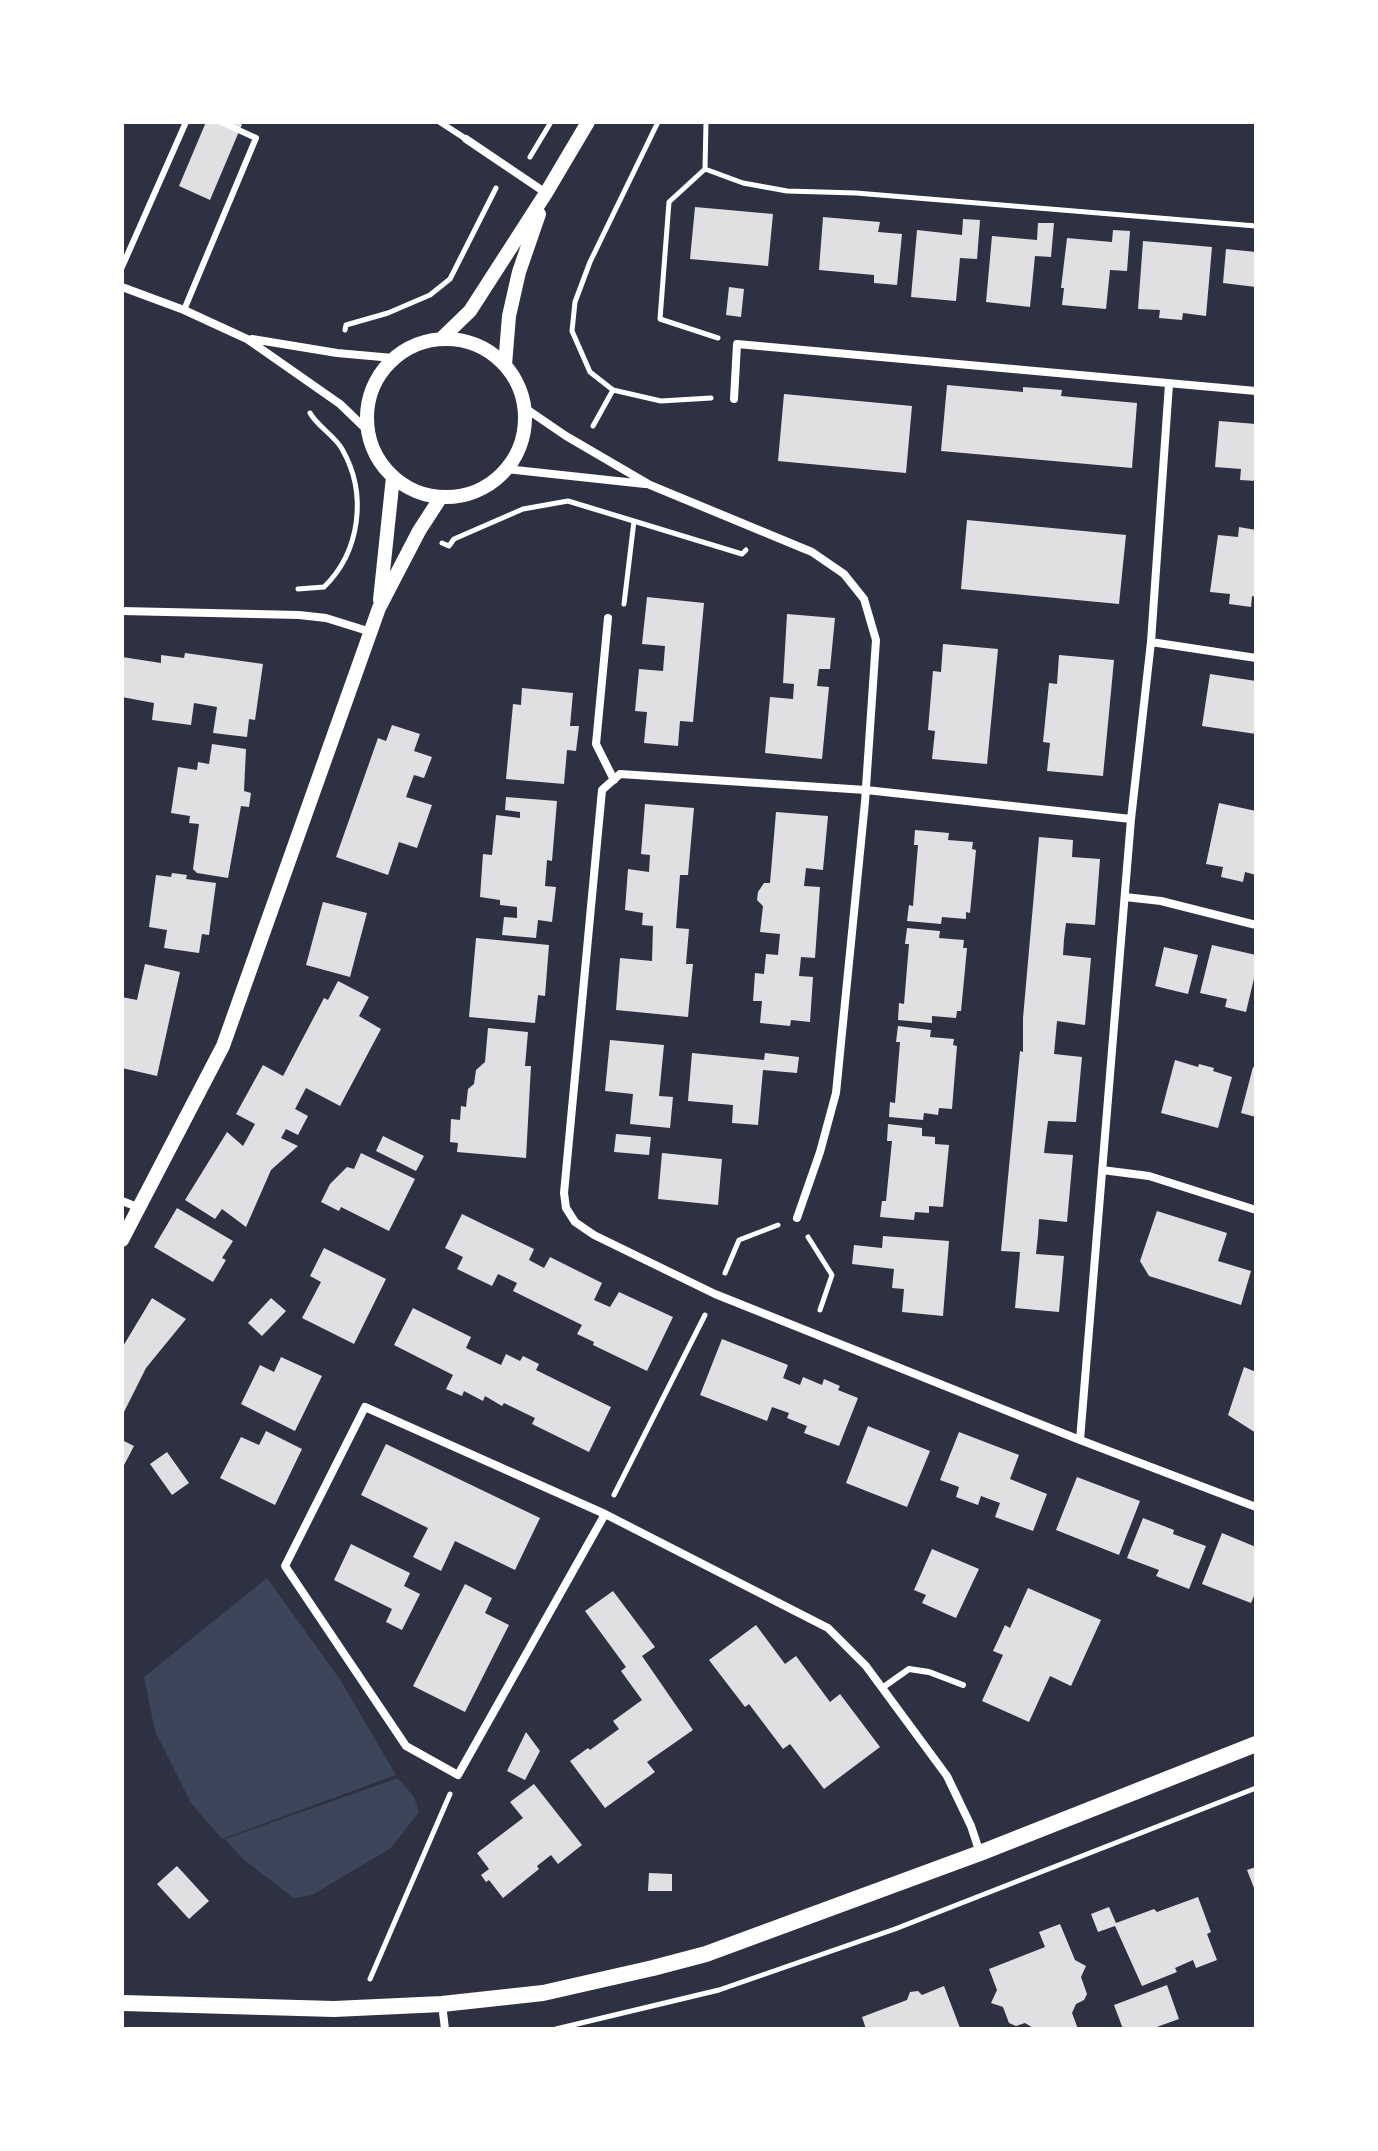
<!DOCTYPE html>
<style>
body{margin:0}
#map{position:relative;width:1378px;height:2151px;overflow:hidden;background:#2d3142;font-family:"Varela Round",sans-serif}
canvas{display:block}
.frame{position:absolute;inset:0;border:124px solid #fff;pointer-events:none}
</style>
<div id="map">
<canvas width="1378" height="2151"></canvas>
<div class="frame"></div>
</div>
<script>
const ctx = document.querySelector('canvas').getContext('2d');
ctx.lineJoin = 'round';
function fill(path, color) {
  ctx.fillStyle = color;
  ctx.fill(path, 'evenodd');
}
function strokePath(path, color, width, dash) {
  ctx.strokeStyle = color;
  ctx.lineWidth = width;
  ctx.lineCap = dash ? 'butt' : 'round';
  ctx.setLineDash(dash || []);
  ctx.stroke(path);
}
const green = new Path2D(`
 M267,1578L341,1681L396,1775L222,1839L191,1803L155,1731L144,1677Z
 M398,1778L414,1797L419,1812L391,1848L312,1895L294,1898L244,1860L225,1839Z`);
const building = new Path2D(`
 M206,122H243L210,200L179,186Z
 M695,207L773,214L768,266L690,259Z
 M823,217L880,222L878,232L902,234L897,285L874,283V275L819,270Z
 M963,219L980,220L977,259L960,258L956,301L911,297L917,230L962,235Z
 M1038,223H1054L1051,257L1035,256L1030,307L986,302L992,236L1037,240Z
 M1113,230L1130,231L1127,271L1110,270L1106,309L1062,305L1064,288H1061L1067,238L1112,242Z
 M1143,241L1212,247L1206,316L1183,313L1182,320L1159,318L1160,310L1138,309Z
 M1226,249L1256,252V287L1223,283Z
 M729,287L744,289L741,317L726,315Z
 M947,385L1023,392V387L1062,390L1061,396L1137,403L1132,468L941,451Z
 M784,394L912,406L906,473L778,461Z
 M1219,421L1256,424V481L1240,480L1241,469L1215,467Z
 M967,520L1126,535L1119,604L961,589Z
 M1239,527L1256,530V597L1252,596L1251,607L1229,604L1230,594L1210,592L1218,535L1238,537Z
 M647,597L704,603L693,722L680,721L678,746L644,743L647,712L635,711L639,669L663,671L665,646L642,644Z
 M787,614L835,618L830,669H819L817,686L829,687L822,759L765,753L770,697L793,699L794,684L783,683Z
 M943,644L998,649L987,764L932,759L935,731L928,730L933,671L941,672Z
 M185,653L263,664L255,720L249,719L247,737L213,733L217,707L194,703L191,725L152,720L154,703L122,697V657L161,663V655L184,658Z
 M1059,655L1114,660L1103,776L1047,771L1050,743L1043,742L1049,683L1057,684Z
 M1210,674L1256,681V734L1202,726Z
 M522,688L573,693L570,726H579L576,751L567,750L564,784L506,779L513,704L521,705Z
 M392,725L420,734L414,751L432,757L424,778L414,775L406,797L432,805L417,848L399,842L388,875L336,857L378,738L386,741Z
 M212,744L246,749L244,791L251,793L249,807L241,806L228,878L197,873L193,869L199,824L189,823L190,816L171,813L178,767L197,770L198,762L209,764Z
 M506,797L557,801L552,861L547,860L545,886L556,887L552,922L538,920L536,938L502,935L504,917L517,918V907L500,905V900L480,897L483,854L492,855L496,815L520,818V812L505,810Z
 M1219,803L1256,811V875L1245,872L1243,882L1221,877L1223,867L1206,864Z
 M645,804L694,808L688,875H680L676,928L689,929L686,964H693L688,1017L616,1010L620,958L652,961L653,926L642,925L643,913L625,910L628,869L649,872L650,855L641,854Z
 M776,812L828,816L823,870L806,868L804,886L820,887L815,958L801,957L799,976L813,977L810,1022L791,1020L790,1026L760,1023L762,1001H753L755,973L764,974L766,954L778,955L780,934L760,932L763,906L757,900L758,892L764,883H770Z
 M915,830L949,833L948,840L973,842L972,849L976,850L970,913L966,912V919L942,917L941,924L907,921L909,905L913,906L918,845H914Z
 M1039,837L1073,840L1072,857L1100,859L1095,925L1066,923L1064,939L1063,955L1091,958L1085,1025L1057,1021L1054,1054L1082,1057L1076,1122L1048,1121L1046,1136L1044,1153L1073,1155L1067,1222L1039,1219L1038,1235L1036,1254L1064,1256L1059,1312L1015,1308L1020,1252L1001,1251L1020,1051L1023,1052V1018Z
 M172,873L187,875L186,879L216,883L209,935L202,934L199,953L164,948L167,930L149,927L156,875L171,877Z
 M323,902L367,913L350,977L306,965Z
 M907,928L940,931L939,938L964,940L963,948H967L964,980L961,1011H957L956,1018L932,1016V1023L898,1020L899,1003L904,1004L909,944H905Z
 M476,938L549,945L545,996L538,995L535,1023L469,1017Z
 M1212,945L1256,955V970L1246,1012L1225,1007L1227,999L1200,993Z
 M1164,947L1198,955L1188,994L1155,986Z
 M145,964L180,972L157,1076L122,1068V997L137,1000Z
 M338,981L369,997L359,1016L381,1029L340,1106L306,1088L295,1109L308,1116L298,1135L286,1129L281,1138L298,1146L271,1170L246,1227L222,1209L215,1219L185,1200L227,1132L243,1146L255,1124L236,1114L263,1065L283,1076L324,998L328,1000Z
 M898,1026L931,1030L930,1037L954,1039L953,1045L957,1046L952,1109L939,1108L938,1115L924,1113L923,1120L889,1117L890,1102L895,1103L900,1042H896Z
 M488,1028L528,1032L525,1066H531L526,1158L457,1152L458,1143L450,1142L451,1119L460,1120L461,1106L466,1107L468,1089L474,1084L476,1070L485,1062Z
 M610,1040L664,1045L659,1096L673,1097L670,1128L630,1124L633,1094L605,1091Z
 M692,1053L764,1060L765,1053L799,1057L797,1073L763,1070L758,1125L732,1123L733,1105L688,1101Z
 M1175,1060L1198,1067L1199,1064L1214,1068L1213,1071L1232,1077L1218,1128L1161,1113Z
 M1253,1067H1256V1117L1241,1113Z
 M888,1124L922,1128V1136L935,1137V1144L949,1145L943,1207L929,1206V1213L915,1212L914,1220L880,1217L882,1201H886L892,1141H887Z
 M616,1134L651,1137L649,1155L614,1152Z
 M383,1136L424,1156L416,1171L376,1151Z
 M361,1153L415,1179L389,1231L341,1207L339,1211L321,1202L330,1184L347,1167L354,1169Z
 M662,1153L722,1159L718,1205L658,1199Z
 M177,1208L233,1241L222,1258L226,1260L213,1282L154,1247Z
 M1157,1211L1227,1233L1218,1261L1251,1271L1241,1305L1149,1276L1140,1261Z
 M462,1214L534,1249L529,1260L544,1268L550,1257L602,1283L594,1300L610,1307L619,1292L673,1317L647,1371L593,1345L594,1342L577,1334L582,1325L513,1291L517,1283L498,1274L492,1286L457,1269L463,1257L445,1248Z
 M883,1236L949,1241L943,1316L902,1312L904,1289L892,1288L894,1269L852,1264L854,1245L882,1248Z
 M324,1248L386,1279L354,1344L302,1318L321,1282L310,1276Z
 M152,1298L186,1319L146,1368L122,1416V1348Z
 M271,1298L286,1311L262,1336L248,1323Z
 M413,1308L471,1337L466,1348L501,1365L506,1354L520,1361L523,1356L539,1364L536,1370L611,1407L589,1452L532,1424L535,1418L504,1403L502,1406L485,1396L483,1401L464,1391L462,1396L446,1389L453,1375L394,1345Z
 M722,1339L788,1365L783,1378L800,1385L803,1377L822,1385L824,1379L840,1386L838,1390L858,1398L839,1446L804,1433L807,1426L787,1418L789,1413L772,1407L767,1421L700,1395Z
 M281,1357L322,1376L295,1431L241,1404L260,1365L274,1372Z
 M1244,1367L1256,1372V1433L1228,1415Z
 M868,1426L930,1451L907,1507L846,1483Z
 M266,1431L302,1449L275,1505L220,1478L241,1437L259,1445Z
 M959,1432L1019,1455L1010,1479L1047,1494L1033,1531L995,1517L1000,1503L981,1496L978,1505L956,1497L959,1487L940,1480Z
 M122,1440L134,1446L122,1469Z
 M386,1444L540,1518L515,1570L455,1541L441,1571L413,1557L428,1528L361,1495Z
 M167,1452L189,1483L172,1495L150,1464Z
 M1077,1477L1140,1501L1119,1555L1056,1530Z
 M1143,1518L1174,1530L1173,1534L1206,1546L1189,1589L1156,1576L1159,1570L1127,1558Z
 M1222,1533L1256,1547V1591L1251,1603L1202,1584Z
 M351,1544L410,1573L404,1586L420,1594L402,1630L386,1622L392,1609L334,1580Z
 M932,1549L979,1569L956,1618L922,1603L926,1595L914,1590Z
 M465,1584L492,1598L485,1613L509,1625L465,1712L413,1686Z
 M1028,1588L1101,1620L1071,1686L1050,1676L1029,1722L982,1701L1003,1655L993,1651L1005,1625L1010,1628Z
 M613,1591L655,1647L642,1656L693,1730L647,1762L655,1772L605,1808L570,1761L588,1748L590,1750L619,1729L613,1721L642,1700L621,1671L626,1667L585,1611Z
 M756,1625L785,1664L796,1656L830,1702L840,1694L880,1747L824,1789L790,1744L783,1749L749,1704L745,1707L709,1660Z
 M526,1732L540,1751L525,1780L507,1771Z
 M534,1784L582,1845L558,1864L551,1855L537,1866L539,1869L503,1898L489,1880L486,1882L481,1875L489,1869L477,1853L523,1818L510,1802Z
 M177,1866L209,1901L189,1919L157,1884Z
 M1256,1867V1893L1247,1870Z
 M649,1873L672,1874V1891H648Z
 M1198,1897L1211,1932L1207,1934L1217,1960L1196,1968L1193,1960L1175,1968L1177,1972L1142,1986L1115,1926L1098,1932L1091,1914L1109,1907L1116,1923L1154,1909L1157,1912Z
 M1060,1924L1075,1960L1086,1966L1081,1977L1087,1994L1084,2000L1076,2004L1072,2013L1078,2029H1035L1025,2023L1016,2026L1009,2023L1003,2007L991,2003L997,1990L989,1969L1045,1947L1039,1932Z
 M1167,1985L1179,2019L1151,2029H1123L1114,2005Z
 M944,1986L960,2028L866,2029L862,2017L907,2000L910,1992L918,1991L922,1995Z`);
const path = new Path2D(`
 M706,122L705,169L743,183L787,191L856,193L1256,226
 M530,157L551,122
 M705,169L669,202L660,319L718,338
 M345,330L346,325L388,313L430,295L450,279L496,188
 M613,390L661,401L711,398
 M593,426L613,390L590,372L572,331L575,302L590,262L658,122
 M442,543L449,546L454,539L523,509L568,501L742,554L746,550
 M298,589L324,587C360,552 368,494 342,449C335,436 317,426 310,413
 M624,604L634,521
 M808,1237L832,1275L820,1310
 M725,1273L739,1240L778,1225
 M614,1495L705,1315
 M370,1979L450,1794
 M556,2029L719,1990L895,1929L1256,1788`);
const service = new Path2D(`
 M440,122L466,139
 M122,267L186,122
 M184,310L256,138L221,122
 M882,1688L909,1669L929,1672L963,1685`);
const minor = new Path2D(`
 M466,139L546,193
 M122,287L184,310L247,339L340,404L367,430
 M252,339L337,353L393,358
 M734,399L737,344L1256,391
 M525,408L566,436L650,485L812,552L844,574L864,599L876,640L865,802L836,1093L820,1152L797,1218
 M506,469L645,484
 M122,611L299,615L326,618L371,632
 M608,618L596,744L614,780
 M1151,642L1256,658
 M1131,819L866,790L620,774L602,790L564,1193L566,1208L575,1222L594,1235L715,1294L1080,1440L1131,819L1151,642L1169,384
 M1125,897L1161,901L1256,925
 M1102,1170L1149,1176L1256,1210
 M122,1201L140,1208
 M1080,1440L1256,1507
 M605,1514L458,1775L406,1746L285,1566L365,1407L605,1514L828,1628L866,1666L947,1776L971,1826L980,1853
 M442,2004L445,2029`);
const tertiary = new Path2D(`
 M442,338L470,311L546,193L588,122
 M367 418a79 79 0 1 1 158 0a79 79 0 1 1-158 0Z
 M505,365L509,316L519,272L539,214
 M380,600L393,477
 M122,1240L223,1046L379,608L419,531L441,497`);
const secondary = new Path2D(`
 M122,2003L334,2009L442,2004L543,1993L653,1968L706,1954L980,1853L1256,1744`);
fill(green, '#3c4559');
fill(building, '#e0e0e3');
strokePath(path, '#fff', 5);
strokePath(service, '#fff', 6);
strokePath(minor, '#fff', 8);
strokePath(tertiary, '#fff', 14);
strokePath(secondary, '#fff', 16);
</script>
